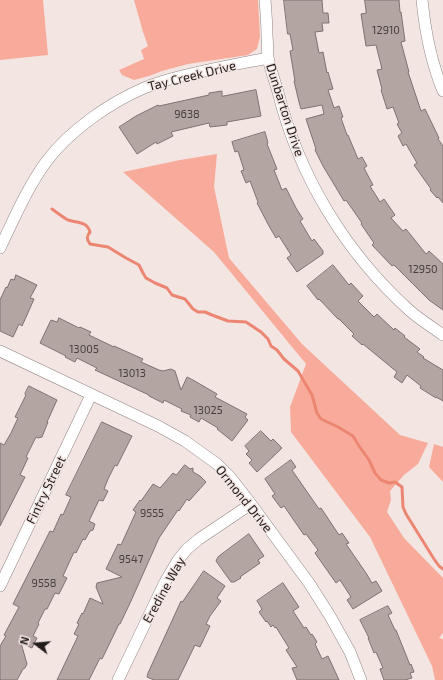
<!DOCTYPE html>
<style>
body{margin:0}
#map{position:relative;width:443px;height:680px;overflow:hidden;background:#f2e5e2;font-family:"Exo 2",sans-serif}
canvas{display:block}
.north{position:absolute;left:16px;top:624px;width:40px;height:40px;-webkit-text-stroke:3px #f2e5e2;paint-order:stroke;rotate:286deg;font-size:11px;font-weight:700;line-height:16px;text-align:center;color:#221d1c}
.north::after{content:'';display:block;margin:auto;width:14px;height:18px;background:#221d1c;clip-path:polygon(50% 0,100% 100%,50% 72%,0 100%)}
</style>
<div id="map">
<canvas width="443" height="680"></canvas>
<div class="north">N</div>
</div>
<script>
const ctx = document.querySelector('canvas').getContext('2d');
ctx.lineJoin = 'round';
function fill(path, color) {
  ctx.fillStyle = color;
  ctx.fill(path, 'evenodd');
}
function strokePath(path, color, width, dash) {
  ctx.strokeStyle = color;
  ctx.lineWidth = width;
  ctx.lineCap = dash ? 'butt' : 'round';
  ctx.setLineDash(dash || []);
  ctx.stroke(path);
}
function drawText(font, color, halo, rows, align = 'center') {
  ctx.font = font + ' "Exo 2",sans-serif';
  ctx.lineWidth = 3;
  ctx.setLineDash([]);
  ctx.textBaseline = 'middle';
  ctx.strokeStyle = halo;
  ctx.fillStyle = color;
  for (const [text, x, y, turn = 0] of rows) {
    ctx.save();
    ctx.translate(x, y);
    ctx.rotate((+turn || 0) * Math.PI / 180);
    ctx.textAlign = isNaN(turn) ? turn : align;
    if (halo) ctx.strokeText(text, 0, 0);
    ctx.fillText(text, 0, 0);
    ctx.restore();
  }
}
const green = new Path2D(`
 M0,0H43L48,55L0,60Z
 M134,0H258L260,37L257,49L248,55L188,64L162,71L149,76L134,80L122,75L119,70L144,59L141,50L148,46L143,32Z
 M217,154L214,187L229,258L302,344L400,435L428,443L418,464L404,475L390,491L391,500L387,512L404,538L443,578V633L439,638L443,639V680H435L432,666L370,537L291,432L290,407L306,364L214,252L123,172L180,160Z
 M434,444L443,447V482L429,467Z`);
const stream = new Path2D(`
 M52,209C56,212 64,218 68,220C77,223 87,221 90,232C87,236 86,239 90,244L108,247L126,258L139,265L143,273L146,278L155,283L167,288L172,295L185,299L193,309L198,312H205L212,315L228,321L246,322L261,332L268,339L271,346L277,350L284,359L298,371L312,395L317,413L321,419L338,427L353,436L359,446L369,460L375,473L381,480L389,483L395,482L402,487L403,507L406,514L434,559L439,566L443,569`);
const building = new Path2D(`
 M284,0H322L323,13H328L329,23H322L323,31L315,32L319,53L323,52L327,73L328,72L333,89L328,90L334,108L339,106L343,117L341,118L347,135H348L358,159L362,157L367,166L364,168L373,185L370,186L380,202L384,199L395,215L391,218L403,231L406,229L426,254L429,251L443,264V310L429,300L394,265L392,266L372,245L374,243L361,224L362,223L346,200L344,201L323,166L315,150L316,149L306,119L324,114L322,105L301,109L299,102L294,81H295L290,51L293,50L290,34H288Z
 M365,0H399L400,12H401L405,41L401,42L409,72H408L421,111L425,109L439,138L438,139L443,146V203L438,197L437,198L430,190L431,189L414,165L417,163L406,144L403,146L398,136L402,133L397,124L399,123L393,107L387,109L381,90L382,89L377,70L382,69L376,45L366,46L361,14L366,13Z
 M256,90L261,116L227,122V125L210,127L209,123L171,132L173,136L157,144L156,142L137,154L119,127L136,116L158,105L159,106L209,95V93L222,91V96Z
 M265,132L268,143L267,144L277,169L274,170L282,190L286,188L296,208L303,219L300,221L312,241L314,239L323,251V254L297,272L287,258L291,255L279,236L276,238L269,226L257,203L258,202L250,181L246,183L241,171L244,170L238,151L235,152L232,142Z
 M333,265L349,285L351,283L363,296L358,301L374,317L377,314L394,330L395,328L405,336L404,337L420,349L417,352L424,357L423,358L443,370V401L436,397V398L420,388L421,386L407,375L402,383L394,377L397,372L363,344L362,345L352,336L354,334L339,319H338L319,299L318,300L307,286Z
 M16,275L37,285L30,298L34,299L27,315L22,326L19,324L13,337L0,331V300L6,287L7,288L11,279L14,280Z
 M59,318L79,328L80,327L91,332L89,335L114,347V346L143,359L141,362L159,370L163,371L171,369L175,371L181,390L187,377L193,380L217,394L215,397L247,414L245,417L248,420L232,441L217,429L218,428L201,418L199,422L190,417L191,415L181,411L182,409L164,400L163,403L149,396V395L95,370L97,368L77,358L75,362L65,357L66,356L40,343L51,320L57,322Z
 M29,386L57,400L47,422H48L42,437L38,438L36,437L26,457L28,458L20,475L25,477L0,526V443L4,445L11,433L18,418L15,417L26,395L25,394Z
 M102,422L132,436L117,466L115,465L108,479L104,489L108,491L103,501L99,500L89,521L95,524L93,530L90,531L85,540L83,539L76,553L74,552L63,576L67,578L59,594L55,593L47,609H45L38,623L39,624L33,636L37,638L32,648L21,643L27,664L25,668L23,669L17,680H0V646L6,636L4,635L19,607L13,604L50,531L53,532L61,514L63,515L71,497L66,495Z
 M261,431L271,441L273,439L282,448L257,472L249,463L252,460L246,454L249,451L245,446Z
 M291,460L296,467L292,470L294,473L319,509L321,508L339,535L342,533L349,543L346,544L366,573L372,583L376,581L382,591L353,609L347,600L351,597L340,580L336,583L315,553L318,550L306,534L304,535L284,506L281,508L272,496L275,494L265,479Z
 M185,465L190,469L193,468V472L200,476L206,482L189,501L187,499L179,511L178,510L159,538L131,601L120,624H119L102,659L100,658L89,680H57L78,636L74,634L79,624L77,623L82,613L83,614L90,598L103,604L96,587L97,583L122,577L106,569L118,544L121,545L136,512L133,510L140,500L141,501L153,484L160,488L173,473L176,475Z
 M249,534L264,556L258,560L260,563L240,577L241,578L234,582H231L216,561L218,557Z
 M204,571L225,586L217,598L221,601L210,616L206,624L210,626L200,647L195,645L178,680H154L147,677L148,673L181,601L182,602Z
 M283,583L299,607L293,611L295,614L304,628L306,627L311,635L312,634L317,642L315,644L322,659L328,656L339,680H297L292,668L297,667L286,650L289,648L276,627L275,628L273,625L271,627L267,621L266,622L259,612L262,609L257,601Z
 M388,606L392,613L388,615L395,630H396L410,665L411,664L414,672L410,673L412,678L405,680H384L380,669L383,668L376,652L374,653L368,638H369L360,620Z`);
const minor = new Path2D(`
 M265,0C266,12 267,24 267,36C268,43 267,51 268,57C270,69 275,81 278,92C299,176 345,252 409,310C419,319 432,327 443,335
 M422,0C425,31 431,62 443,91
 M0,248C14,219 27,188 46,162C69,131 109,103 144,88C151,85 158,83 164,81C198,71 233,65 268,58
 M0,351L158,426L185,441L217,464L230,477L251,504L309,583L330,616L350,652L361,680
 M0,586L91,395
 M118,680L165,582L178,560L187,549L199,539L251,504`);
const numberNames = [
 ["12910",386,30],
 ["9638",187,114],
 ["12950",423,269],
 ["13005",84,349],
 ["13013",132,373],
 ["13025",208,410],
 ["9555",152,513],
 ["9547",131,559],
 ["9558",44,583]
];
const streetNames = [
 ["Tay Creek Drive",192,76,-14],
 ["Dunbarton Drive",285,110,72],
 ["Fintry Street",46,490,-64],
 ["Ormond Drive",244,499,51],
 ["Eredine Way",164,590,-61]
];
fill(green, '#f9ab9b');
strokePath(stream, '#ec8672', 3);
fill(building, '#b2a5a2');
strokePath(building, '#7e7270', 1);
strokePath(minor, '#918583', 12);
strokePath(minor, '#fff', 11);
drawText('11px', '#463f3e', null, numberNames);
drawText('13px', '#221d1c', '#f2e5e2', streetNames);
</script>
